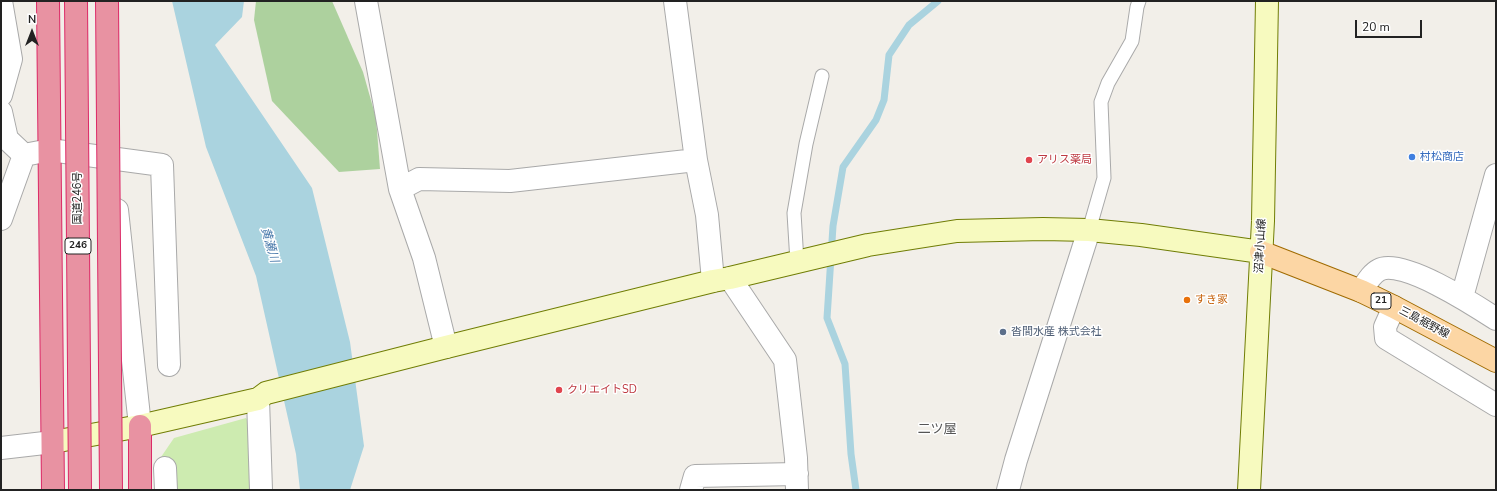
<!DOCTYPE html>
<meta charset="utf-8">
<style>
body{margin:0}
#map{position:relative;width:1497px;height:491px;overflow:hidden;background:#f2efe9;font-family:"Nunito Sans",sans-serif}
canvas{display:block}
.frame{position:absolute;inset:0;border:2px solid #222;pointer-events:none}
.north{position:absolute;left:12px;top:12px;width:40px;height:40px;-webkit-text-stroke:3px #fff;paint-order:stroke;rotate:0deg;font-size:11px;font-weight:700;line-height:16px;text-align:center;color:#222}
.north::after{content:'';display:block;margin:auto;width:14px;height:18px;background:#222;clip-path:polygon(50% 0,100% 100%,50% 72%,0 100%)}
.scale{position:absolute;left:1355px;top:20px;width:67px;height:18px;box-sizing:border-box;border:2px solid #222;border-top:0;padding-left:5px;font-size:12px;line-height:14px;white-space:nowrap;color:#222;-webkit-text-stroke:3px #fff;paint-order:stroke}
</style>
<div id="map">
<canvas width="1497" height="491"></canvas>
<div class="frame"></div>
<div class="north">N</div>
<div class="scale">20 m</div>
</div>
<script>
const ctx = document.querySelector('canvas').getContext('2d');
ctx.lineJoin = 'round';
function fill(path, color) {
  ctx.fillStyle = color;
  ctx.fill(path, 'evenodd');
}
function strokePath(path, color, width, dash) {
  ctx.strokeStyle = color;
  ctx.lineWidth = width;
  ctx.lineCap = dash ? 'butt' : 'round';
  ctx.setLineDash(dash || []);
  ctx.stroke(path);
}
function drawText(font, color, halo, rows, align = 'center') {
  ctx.font = font + ' "Nunito Sans","Noto Sans JP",sans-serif';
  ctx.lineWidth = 3;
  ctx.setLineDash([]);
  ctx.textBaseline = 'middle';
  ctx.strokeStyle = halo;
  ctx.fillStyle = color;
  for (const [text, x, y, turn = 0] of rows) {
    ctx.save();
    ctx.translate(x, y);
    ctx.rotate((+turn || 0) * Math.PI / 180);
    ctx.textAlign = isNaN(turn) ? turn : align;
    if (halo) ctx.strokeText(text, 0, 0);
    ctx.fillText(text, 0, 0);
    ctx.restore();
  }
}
const grass = new Path2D(`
 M246,418L256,433L258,490H161V457L174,438Z`);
const forest = new Path2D(`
 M256,1H332L363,72L376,118L380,169L339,172L272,101L254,20Z`);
const water = new Path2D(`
 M172,1H244L242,17L215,45L312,188L350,342L364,446L350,490H300L296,454L256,276L206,147Z`);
const stream = new Path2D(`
 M856,490L851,454L845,364L827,318L833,226L843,167L876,120L884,100L889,55L909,25L938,1`);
const lane = new Path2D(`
 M1089,230L1104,178L1101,102L1108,83L1132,41L1137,7L1139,1
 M797,262L794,213L806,144L822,76`);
const street = new Path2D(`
 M366,1L400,189
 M675,1L696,160L707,215L713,281
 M1,95L11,59L1,1
 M1,112L7,139L24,155L50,150L162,165L169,365
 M117,210L140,426
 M1,219L24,155
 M730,278L785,360L796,458L797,490
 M1361,291C1366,284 1371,274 1379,270C1401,257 1476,306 1496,319
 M1462,297L1496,175
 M1394,307L1385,327L1386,338L1496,405
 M446,347L424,258L400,189L419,179L510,181L696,160
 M258,399L261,490
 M1,448L53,442
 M165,468L166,490
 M691,490L695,476L797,474
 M1008,490L1016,460L1089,230`);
const secondary = new Path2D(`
 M53,442L140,426L258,399L266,393L446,347L713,281L730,278L868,245L957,231L1043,229L1089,230L1141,235L1261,252
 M1249,490L1263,221L1267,1`);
const primary = new Path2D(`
 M1261,252L1361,291L1394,307L1496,361`);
const highway = new Path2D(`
 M48,1L53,490
 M140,490V426`);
const highwayBridge = new Path2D(`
 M76,1L80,490
 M107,1L111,490`);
const markers = [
 [1412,157,4,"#3f7fe0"],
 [1029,160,4,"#e0444e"],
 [1187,300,4,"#e8710a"],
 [1003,332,4,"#5c6f8a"],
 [559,390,4,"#e0444e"]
];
const shields = [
 [78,246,26],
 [1381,301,20]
];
const shieldNames = [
 ["246",78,246],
 ["21",1381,301]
];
const shopNames = [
 ["村松商店",1420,157]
];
const healthNames = [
 ["アリス薬局",1037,160],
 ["クリエイトSD",567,390]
];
const streetNames = [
 ["国道246号",78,198,-90],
 ["沼津小山線",1261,246,-87],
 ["三島裾野線",1424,323,28]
];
const foodNames = [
 ["すき家",1195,300]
];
const serviceNames = [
 ["沓間水産 株式会社",1011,332]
];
const waterNames = [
 ["黄瀬川",269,245,74]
];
const quarterNames = [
 ["二ツ屋",937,430]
];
fill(grass, '#cdebb0');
fill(forest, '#add19e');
fill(water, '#aad3df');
strokePath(stream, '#aad3df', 7);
strokePath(lane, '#a9a9a9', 15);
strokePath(street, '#a9a9a9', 24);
strokePath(secondary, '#707d05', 24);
strokePath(primary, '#a06b00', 24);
strokePath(highway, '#dc2a67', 24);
strokePath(lane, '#fff', 13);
strokePath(street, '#fff', 22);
strokePath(secondary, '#f7fabf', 22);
strokePath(primary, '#fcd6a4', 22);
strokePath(highway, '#e892a2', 22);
strokePath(highwayBridge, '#dc2a67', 24, []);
strokePath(highwayBridge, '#e892a2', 22);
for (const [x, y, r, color] of markers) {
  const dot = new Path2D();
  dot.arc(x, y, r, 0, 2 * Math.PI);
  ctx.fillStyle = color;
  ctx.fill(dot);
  strokePath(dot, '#fff', 1.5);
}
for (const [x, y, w] of shields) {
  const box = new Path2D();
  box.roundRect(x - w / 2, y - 8, w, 16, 3);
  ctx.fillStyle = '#fff';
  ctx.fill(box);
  strokePath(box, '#222', 1);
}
drawText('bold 10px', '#222', null, shieldNames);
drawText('11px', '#366cbe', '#fff', shopNames, 'left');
drawText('11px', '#be3a42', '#fff', healthNames, 'left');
drawText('11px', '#222', '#fff', streetNames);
drawText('11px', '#c56008', '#fff', foodNames, 'left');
drawText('11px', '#4e5e75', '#fff', serviceNames, 'left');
drawText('italic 12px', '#4a7aab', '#fff', waterNames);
drawText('13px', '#555', '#fff', quarterNames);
</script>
